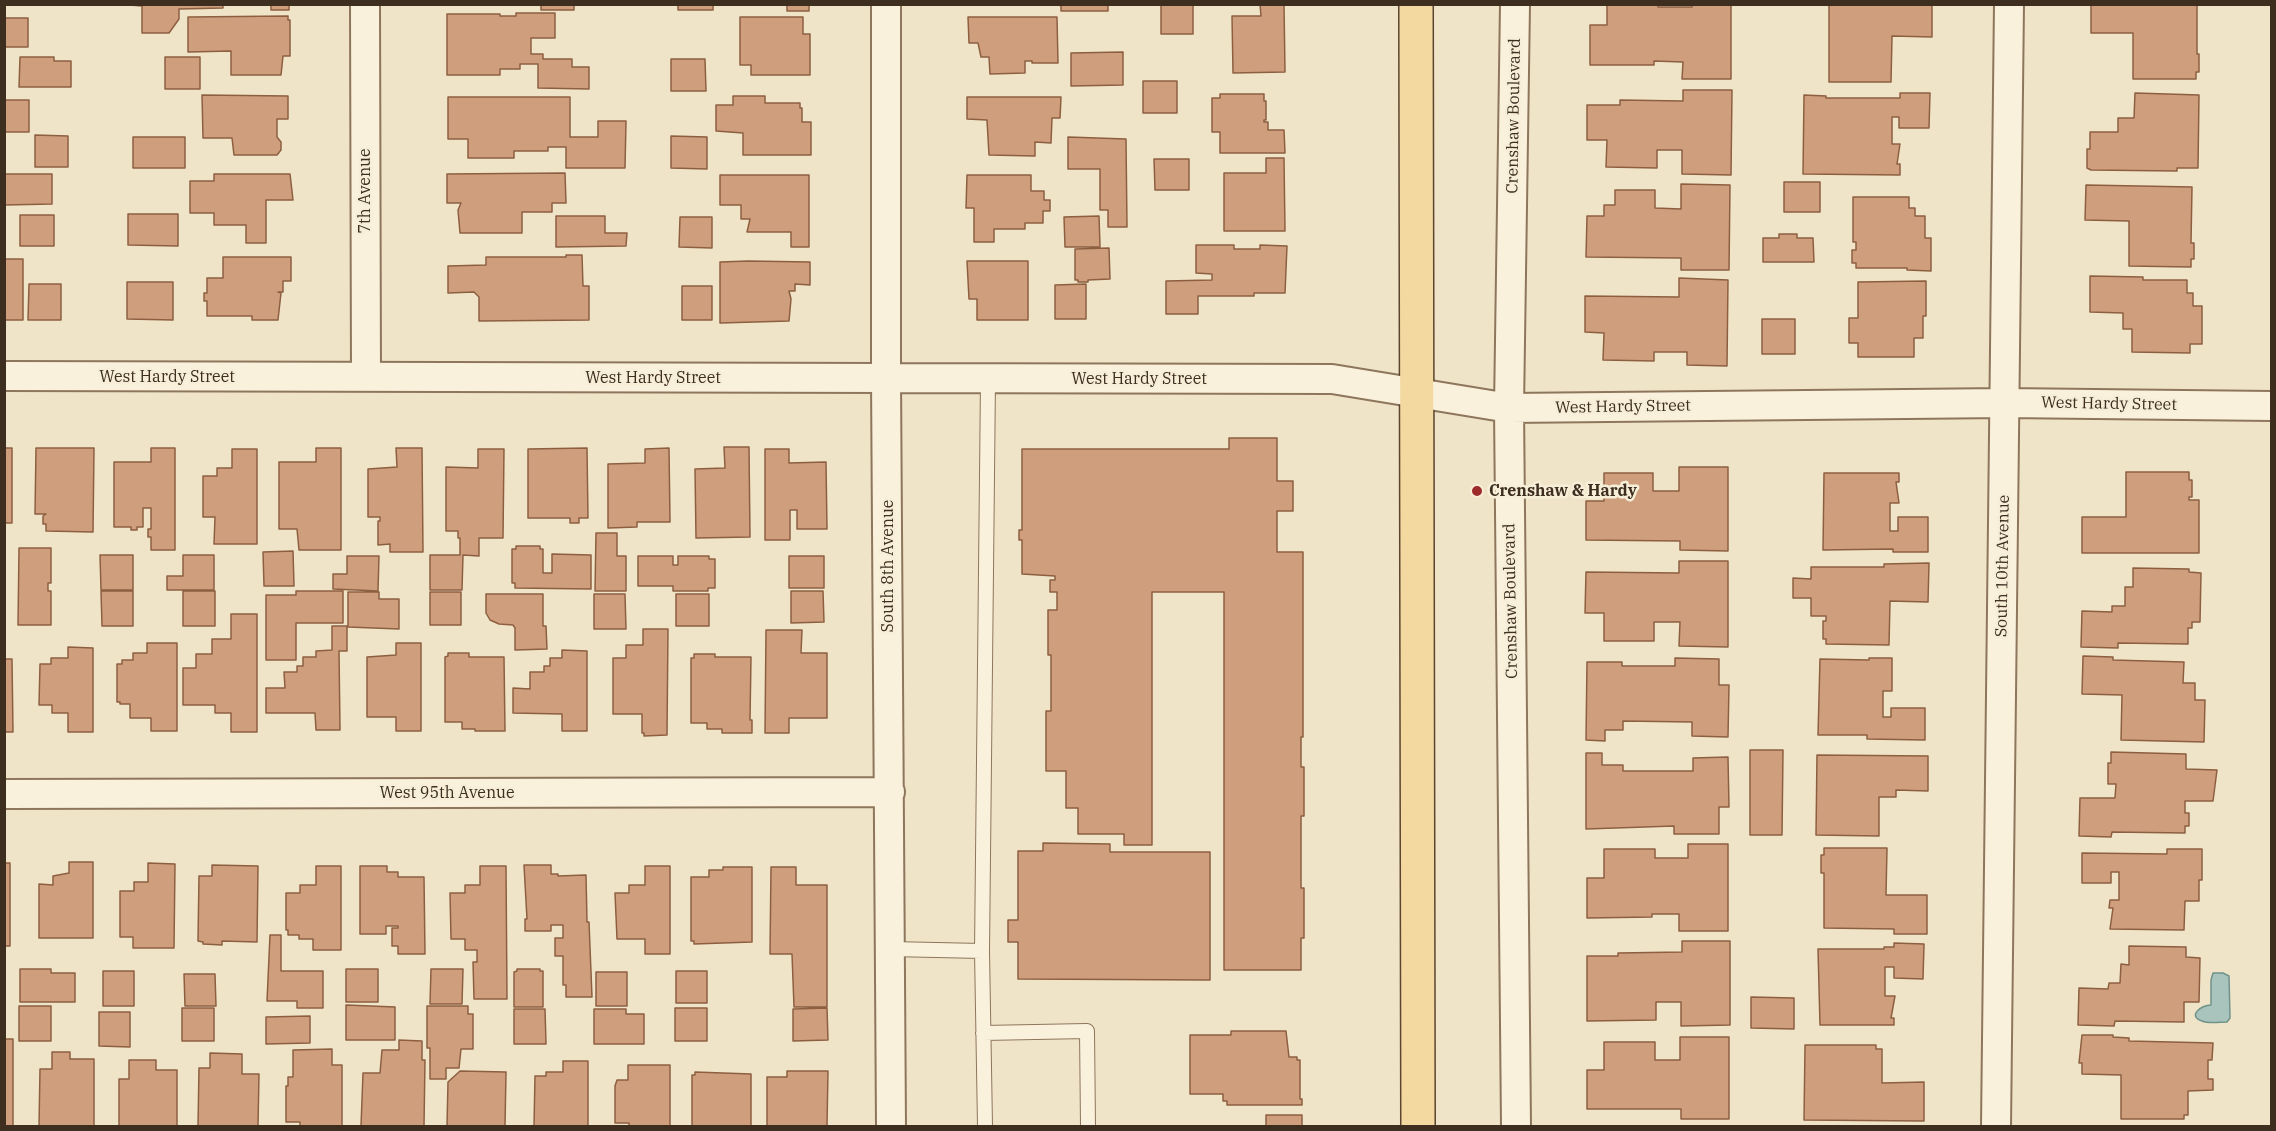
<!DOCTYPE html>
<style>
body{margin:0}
#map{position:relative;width:2276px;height:1131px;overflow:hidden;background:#f0e4c8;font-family:"IBM Plex Serif",serif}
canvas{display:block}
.frame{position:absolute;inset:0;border:6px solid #3d2e20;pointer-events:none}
</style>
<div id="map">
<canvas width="2276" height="1131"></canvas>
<div class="frame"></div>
</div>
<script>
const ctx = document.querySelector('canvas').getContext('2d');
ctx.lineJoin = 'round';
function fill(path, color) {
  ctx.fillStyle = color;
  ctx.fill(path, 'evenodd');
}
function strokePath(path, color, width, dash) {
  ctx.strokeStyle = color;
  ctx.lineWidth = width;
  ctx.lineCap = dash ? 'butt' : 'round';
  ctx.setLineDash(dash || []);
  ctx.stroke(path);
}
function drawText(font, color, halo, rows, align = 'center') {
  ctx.font = font + ' "IBM Plex Serif",serif';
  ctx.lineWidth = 5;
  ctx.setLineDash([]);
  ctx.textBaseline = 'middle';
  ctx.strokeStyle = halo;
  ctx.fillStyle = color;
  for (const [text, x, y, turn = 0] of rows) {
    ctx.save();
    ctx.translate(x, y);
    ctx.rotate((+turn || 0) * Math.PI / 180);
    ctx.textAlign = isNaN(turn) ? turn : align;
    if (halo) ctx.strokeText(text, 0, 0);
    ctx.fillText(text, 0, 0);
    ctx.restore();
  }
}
const water = new Path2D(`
 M2213,973H2223L2229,976L2230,1018L2227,1022C2220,1022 2209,1024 2202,1021C2187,1016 2201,1005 2211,1005V980Z`);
const building = new Path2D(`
 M117,4H223V8L179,9V19L169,33H142V6Z
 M271,4H289V10H271Z
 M541,4H574V10H541Z
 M678,4H713V10H678Z
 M787,4H809V11H787Z
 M1057,4H1108V11H1061V6Z
 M1161,4H1193V34H1161Z
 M1260,4H1284L1285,72L1233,73L1232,16H1261Z
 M1607,4H1658V7H1692V4H1731V79H1682L1683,62L1654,61V65H1590V25H1607Z
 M1829,4H1932V37L1892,36L1891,82H1829Z
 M2091,4H2197V54H2199V72H2196V79H2133V33H2091Z
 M516,13H555V38H531V54H543V59H572V67H589V89L538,88V64H520V69H500V75H447V14H500V16H516Z
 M288,16V20H290V56H283L281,75H231V51L188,52V17Z
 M740,17H803V34H810V75H751V65H740Z
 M968,17H1057L1058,63H1032V61H1025V73L990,74L989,57H981L978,43H969Z
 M4,18H28V47H4Z
 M1123,52V85L1071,86V53Z
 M20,57H54V61H71V87H19Z
 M165,57H200V89H165Z
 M671,59H705L706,91H671Z
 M1143,81H1177V113H1143Z
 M1683,90H1732L1731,175L1682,174V150H1657V168L1606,167L1607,140H1587V105H1620V100L1683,101Z
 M1900,93H1930L1929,128H1899V117H1892V144H1900L1897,164H1900V175L1803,174L1804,95L1826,96V98H1900Z
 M2135,93L2199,95L2198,168H2177V171L2091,170L2087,168V149H2090V132H2118V118H2134Z
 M1220,94H1264V101H1266V120H1264V122H1268V130H1284L1285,153H1220V132H1212V98H1220Z
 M202,95L288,96V119H277V137L281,142V150L277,155H234L232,138H203Z
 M733,96H765V103H800V108H802V122H811V155H743V133L716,131V105H733Z
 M448,97H570V137H598V121H626L625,168H566V147H548V151H514V158H468V139H448Z
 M967,97H1061L1060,118H1052L1051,143L1035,142V156L989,155L987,120L967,119Z
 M4,100H29V132H4Z
 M35,135L68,136V167H35Z
 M671,136L707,137V169L671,168Z
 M133,137H185V168H133Z
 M1068,137L1126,139L1127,227H1108V210H1100V169H1068Z
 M1266,158H1284L1285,231H1224V173H1266Z
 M1154,159H1189V190H1155Z
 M565,173L566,203H552V212H522V233H460L458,210L461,203H447V174Z
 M4,174H52V204L4,205Z
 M214,174H290L293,200H266V243H246V225H214V213H190V181H214Z
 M720,175H809V247H791V232H747L750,219H741V205H720Z
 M967,175H1031V191H1044V200H1050V211H1043V223H1025V229H994V242H974V208H966Z
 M1784,182H1820V212H1784Z
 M1681,184L1730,185L1729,270H1681V258L1586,257L1587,216H1604V205H1615V190H1655V208L1681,209Z
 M2086,185L2192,187L2191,243H2194V259H2191V267L2129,266V221L2085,220Z
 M1853,197H1909V208H1915V216H1925V238H1931V271L1907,270V268H1856V263H1852V250H1856V242H1853Z
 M128,214H178V246L128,245Z
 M20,215H54V246H20Z
 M556,216H605V233H627L626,246L556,247Z
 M1099,216L1100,247H1065L1064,217Z
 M680,217H712V248L679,247Z
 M1779,234H1797V238H1813L1814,262H1763V238H1779Z
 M1196,245H1234V249H1260V245L1287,246L1285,293H1254V296H1198V314H1166V281L1212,280V274L1196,273Z
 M1109,248L1110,279L1088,280V282H1078V280H1075V249Z
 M566,255H582L583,286H589V320L479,321V297L474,292L448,293V266L486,265V257H566Z
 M223,257H291V281H283V292H278L281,293L278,320H252V316H207V301H204V293H207V278H223Z
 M4,259H23V320H4Z
 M748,261L810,262V285L795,284V291H789L791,299L789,321L720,323V262Z
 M967,261H1028V320H977V299H969Z
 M2090,276L2143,277V280H2187V293H2193V306H2202V344H2190V353L2132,352V329H2123V313L2090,312Z
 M1679,278L1728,280L1727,366L1687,365V352H1654V361L1603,360L1604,333L1585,332V296L1679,297Z
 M1926,281V316H1923V338H1914V357H1858V343H1849V318H1858V282Z
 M127,282H173V320L127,319Z
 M29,284H61V320H28Z
 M1086,284V319H1055V285Z
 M682,286H712V320H682Z
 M1762,319H1795V354H1762Z
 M1229,438H1277V481H1293V511H1277V552H1303V737H1301V767H1304V816H1301V888H1304V938H1301V970H1224V592H1152V845H1124V834H1078V808H1066V771H1046V711H1051V655H1048V610H1057V592H1050V580H1055V576L1022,574V540H1019V530H1022V449H1229Z
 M724,447H749L750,537L696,538L695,469L725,468Z
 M4,448H12V523H4Z
 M36,448H94L93,532L46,531V524H43V516L46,514H35Z
 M151,448H175V550H151V537H148V529H151V508H143V527H137V530H131V527H114V462H151Z
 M316,448H341V550H299L297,529H279V462H316Z
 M396,448H422L423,552H390V544L378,545V521H380V517H368V469L397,467Z
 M587,448L588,518H579V523H570V518H528V449Z
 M669,448L670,522H637V527L608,528V464L645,463V449Z
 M232,449H257V544H214L215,517H203V476H217V468H232Z
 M478,449H504L503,538H479V556L463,555L462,590H430V555H460V538H458V531H446V467L478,468Z
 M765,449H789V463L826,462L827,529H797V510H790V540H765Z
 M1679,467H1728V551L1680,550V541L1586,540V501H1604V473H1653V491H1679Z
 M2126,472H2189V480H2192V497H2189V500H2199V553H2082V517H2126Z
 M1824,473H1899V482H1896L1899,503H1890V531H1898V517H1928V552H1893V549L1823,550Z
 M596,533H617V556H626V591H595Z
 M516,546H540V549H543V573H552V554L591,555V589L515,588V583H512V549H516Z
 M19,548H51V583H48V591H51V625H18Z
 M293,551L294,586H264L263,552Z
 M100,555H133V590H101Z
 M183,555H214V590H167V576H183Z
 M347,556H379L378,591L333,589V574H347Z
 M638,556H673V565H678V556H709V559H715V588H708V591H673V586H638Z
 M789,556H824V588H789Z
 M1679,561H1728V647L1679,646L1680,622H1654V641H1604V613H1585L1586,572L1679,573Z
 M1929,563L1928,602L1890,601L1889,645L1826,644V639H1823V621H1826V616H1811V598H1793V578L1811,579V567H1884V564Z
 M2133,568L2189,569V572L2201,573L2200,622H2192V628H2188V644L2118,643V648L2081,647L2082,611L2112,612V606H2125V587H2133Z
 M101,591H133V626H102Z
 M183,591H215V626H183Z
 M296,591H343V623H296V660H266V595H296Z
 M791,591H823L824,622L791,623Z
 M348,592H379V599H399V629L348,627Z
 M430,592H461V625H430Z
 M486,594H543V626H546L547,649L515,650V628L513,625L499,624L490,620L486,613Z
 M594,594H625L626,629H594Z
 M676,594H709V626H676Z
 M231,614H257V732H231V713H215V705H183V668H196V654H212V639H231Z
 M332,626H347V651H339L340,730H316L315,713H266V688H285L284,672H297V666H303V657H316V651L332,650Z
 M643,629H668L667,735L644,736V733H642V714H613V658H626V645H643Z
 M766,630H802L801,653H827V718H789V733H765Z
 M147,643H177V731H151V718H130V704H120V702H117V664H122V660H133V653H147Z
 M396,643H421V731H396V717H367V657L396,655Z
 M68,647L93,648V732H68V713H52V705H39L40,664H51V658H68Z
 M562,650L587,651V731H562V714L513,713V688L530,689V672H544V666H550V658H562Z
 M448,653H469V657H504L505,731H475V729H462V722H445V657L448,656Z
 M694,654H715V657H751L750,720H752V733H722V729H707V723H691V658H694Z
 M2083,656L2113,657V660L2184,662L2183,683H2195V700H2205L2204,742L2121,740L2122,695L2082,694Z
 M1675,658L1719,659V685H1729L1728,737L1692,736V722L1623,721V730H1605V741L1586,740L1587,662H1622V666H1675Z
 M1869,658H1892V691H1883V717H1891V708H1925V740L1867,739V735H1818L1820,659L1869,660Z
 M4,659H12L13,732H4Z
 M1750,750H1783L1782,835H1750Z
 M2111,752L2186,754V769L2217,770L2213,801H2185V813H2189V826H2185V833L2112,832L2111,837L2079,836L2080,798H2115L2116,784H2108V763H2111Z
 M1586,753H1602V765H1623V771H1693V758L1728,757L1729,807H1719V834H1674V826L1586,829Z
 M1817,755L1928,756V791L1896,790V797H1879V836L1816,835Z
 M1043,843L1110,844V852H1210V980L1018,979V942H1008V920H1018V851H1043Z
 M1688,844H1728V931H1679V914H1652V917L1587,918V878H1604V849H1655V858H1688Z
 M1824,848H1887L1886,895H1927V934H1894V929L1824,928V873H1821V855H1824Z
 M2167,849H2202V880H2199V901H2185L2184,930L2110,929L2113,908H2109L2110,900H2119V872H2111V883H2082V853L2167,854Z
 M69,862H93V938H39V884L53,885V876L69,873Z
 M4,863H10V946H4Z
 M148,863L175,864L174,948H133V937H120V891H134V882H148Z
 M212,865L258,866L257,942L222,941V945L203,944V942L198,941L199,876H212Z
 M524,865H551V874H558V876L586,875L587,922H589L592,997H566V985H563V956H555V938H563V925H551V931H525V919H527Z
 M316,866H341V950H313V939H299V935H288V930H286V893H300V885H316Z
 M360,866H387V872H398V877H424L425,954H398V946H392V928H398V926H386V934H360Z
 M480,866H506L507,999H474L473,962H477V950H465V939H451L450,893H465V885H480Z
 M645,866H670V954H645V939H617L615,893H629V885H645Z
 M723,867H752V942L694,944V941H691V877H709V870H723Z
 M771,867H796V885H827V1007H794L792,954H770Z
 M270,935H281V971H323V1008H297V1001H267Z
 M1682,941H1730V1025L1681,1026V1002H1656V1020L1587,1021V956H1618V953L1682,952Z
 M1894,943L1924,944L1923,979L1894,978V967H1885V996H1895L1891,1018H1894V1025H1820L1818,949H1884V947H1894Z
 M2129,946L2186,947V957L2200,958L2199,1002H2184V1022L2115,1021L2114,1026L2078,1025L2079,988L2108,989L2109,983H2120L2121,964L2129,965Z
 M20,969H51V973H75V1002H20Z
 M346,969H378V1002H346Z
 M431,969H463L462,1004H430Z
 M517,969H540V971H543V1007H514V972L517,971Z
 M103,971H134V1006H103Z
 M676,971H707V1003H676Z
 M596,972H627V1006H596Z
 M184,974H215L216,1006H185Z
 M1751,997L1794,998V1029L1751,1028Z
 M346,1005L395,1007V1040H346Z
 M19,1006H51V1041H19Z
 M427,1006H468V1014H473V1049H461L459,1068H446V1079H430V1048H427Z
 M182,1008H214V1041H182Z
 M675,1008H707V1041H675Z
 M827,1008L828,1040L793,1041V1009Z
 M514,1009H545L546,1044H514Z
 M594,1009H626V1014H644V1044H594Z
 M99,1012H130V1047L99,1046Z
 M310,1016V1043L266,1044V1017Z
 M1231,1031H1286L1289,1057H1297V1060H1300V1099H1302V1105H1227V1101H1223V1094H1190V1035H1231Z
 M2082,1035H2113V1037L2129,1038V1041L2213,1043L2212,1060H2208V1079H2213V1090L2188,1091V1115H2184V1119H2121V1075L2082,1074V1063H2079Z
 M1680,1037H1729V1119H1681V1109H1587V1070H1604V1042H1655V1060H1680Z
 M4,1039H13V1126H4Z
 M399,1040L422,1041V1060H425L424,1126H361L363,1073H380L382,1050H399Z
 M1805,1045H1876V1049H1882V1083L1924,1082V1121L1804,1120Z
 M332,1049V1065H342V1126H300V1122H286V1086H288V1077H293V1050Z
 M52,1052H70V1059H94V1126H39L40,1069H52Z
 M210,1053L242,1054V1074H259L258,1126H198L199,1068H210Z
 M129,1060H156V1070H177V1126H119V1079H129Z
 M563,1061H588V1126H534L535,1076H546V1072H563Z
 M628,1065H670V1126H629V1123H615V1086L617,1080H628Z
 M460,1071L506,1072L505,1126H447L448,1082Z
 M787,1071H828L827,1126H767V1077H787Z
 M695,1072L751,1074V1126H692V1075H695Z
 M1266,1115H1302V1126H1266Z`);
const service = new Path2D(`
 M890,949L982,951L985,1126
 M982,951L988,380
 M983,1033L1087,1031L1088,1126`);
const minor = new Path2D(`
 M365,4L366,377
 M886,4V379L891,1126
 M1515,4L1509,408L1516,1126
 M4,376L1332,379L1509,408L2005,403L2272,406
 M4,794L890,792
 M1996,1126L2009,4`);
const primary = new Path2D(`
 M1416,4L1418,1126`);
const markers = [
 [1477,491,6,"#9e2a2b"]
];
const streetNames = [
 ["Crenshaw Boulevard",1514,116,-89],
 ["7th Avenue",365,191,-90],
 ["West Hardy Street",167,377],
 ["West Hardy Street",653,378],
 ["West Hardy Street",1139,379],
 ["West Hardy Street",2109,404,1],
 ["West Hardy Street",1623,407,-1],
 ["South 8th Avenue",888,566,-90],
 ["South 10th Avenue",2003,566,-89],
 ["Crenshaw Boulevard",1511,601,-91],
 ["West 95th Avenue",447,793]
];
const poiNames = [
 ["Crenshaw & Hardy",1489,491]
];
fill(water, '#a9c4bc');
strokePath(water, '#6f938a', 1.5);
fill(building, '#cf9f7d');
strokePath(building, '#8d5f41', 1.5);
strokePath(service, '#8d765c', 16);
strokePath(minor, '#8d765c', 32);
strokePath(primary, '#5b4430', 36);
strokePath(service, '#faf1dc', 14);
strokePath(minor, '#faf1dc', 28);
strokePath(primary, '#f3d9a0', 33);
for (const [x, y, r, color] of markers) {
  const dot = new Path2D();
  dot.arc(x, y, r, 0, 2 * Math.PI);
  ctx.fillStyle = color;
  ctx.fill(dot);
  strokePath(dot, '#f7eed8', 2);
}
drawText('16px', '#3d2e20', '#f7eed8', streetNames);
drawText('bold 16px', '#3d2e20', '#f7eed8', poiNames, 'left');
</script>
